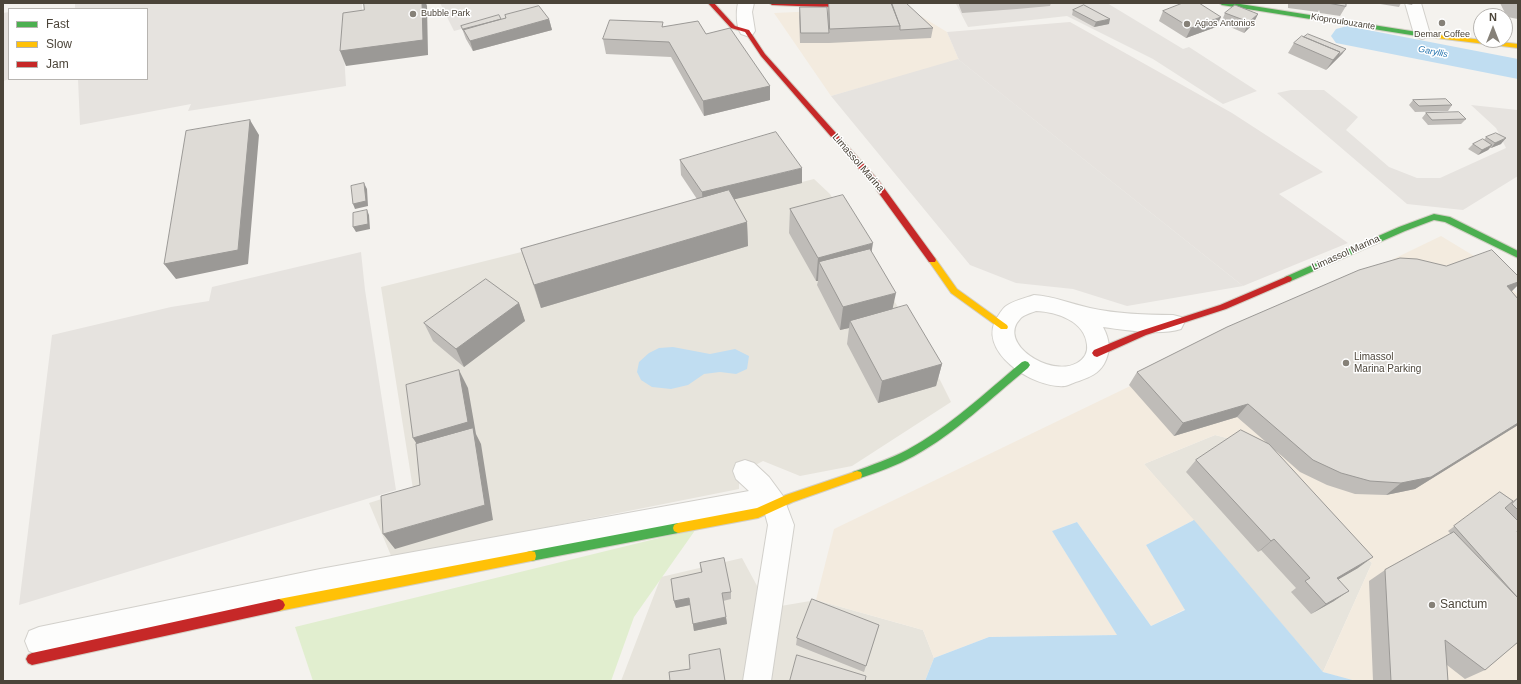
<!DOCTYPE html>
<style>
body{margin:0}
#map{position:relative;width:1521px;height:684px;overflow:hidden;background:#f4f2ee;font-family:Helvetica,sans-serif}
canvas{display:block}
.frame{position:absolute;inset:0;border:4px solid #4b4439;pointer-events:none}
.legend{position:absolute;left:8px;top:8px;width:140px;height:72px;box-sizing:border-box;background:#fff;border:1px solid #b7b4b0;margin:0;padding:5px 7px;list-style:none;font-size:12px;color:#4b4439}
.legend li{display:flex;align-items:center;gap:8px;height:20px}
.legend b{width:20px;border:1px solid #b7b4b0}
.north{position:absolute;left:1473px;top:8px;width:40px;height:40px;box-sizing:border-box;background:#fff;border:1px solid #b7b4b0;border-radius:50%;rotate:0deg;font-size:11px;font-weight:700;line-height:16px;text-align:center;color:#4b4439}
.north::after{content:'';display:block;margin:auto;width:14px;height:18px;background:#868178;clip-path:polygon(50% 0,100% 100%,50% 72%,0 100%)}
</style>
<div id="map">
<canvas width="1521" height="684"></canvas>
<div class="frame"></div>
<ul class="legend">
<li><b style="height:5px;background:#4caf50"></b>Fast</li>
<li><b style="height:5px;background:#ffc107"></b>Slow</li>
<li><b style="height:5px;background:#c62828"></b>Jam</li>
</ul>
<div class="north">N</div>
</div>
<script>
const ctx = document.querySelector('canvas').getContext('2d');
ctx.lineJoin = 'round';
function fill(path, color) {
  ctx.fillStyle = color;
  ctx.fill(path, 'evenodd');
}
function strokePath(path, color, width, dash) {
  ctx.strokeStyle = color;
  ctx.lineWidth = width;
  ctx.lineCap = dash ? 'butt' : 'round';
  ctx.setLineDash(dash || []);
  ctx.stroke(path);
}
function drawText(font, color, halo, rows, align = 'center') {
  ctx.font = font + ' Helvetica,sans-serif';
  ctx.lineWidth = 3;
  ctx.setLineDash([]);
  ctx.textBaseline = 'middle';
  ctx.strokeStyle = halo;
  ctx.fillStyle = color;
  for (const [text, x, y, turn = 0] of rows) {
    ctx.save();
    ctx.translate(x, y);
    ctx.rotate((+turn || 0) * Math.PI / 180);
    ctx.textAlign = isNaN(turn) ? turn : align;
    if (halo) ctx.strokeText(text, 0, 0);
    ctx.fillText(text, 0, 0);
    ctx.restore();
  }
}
const residential = new Path2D(`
 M814,179L830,194L931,362L951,402L852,466L800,476L763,461L739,474V489L392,558L369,503L413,489L381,287Z
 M1215,435L1254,445L1372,563L1323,672L1144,464Z
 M742,558L769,608L816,600L923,630L934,658L925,681H621L661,577Z`);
const commercial = new Path2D(`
 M906,7L947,32L959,60L831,96L774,13Z
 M1441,236L1484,262L1518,295V681H1352L1323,672L1372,563L1254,445L1215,435L1144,464L1194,520L1146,545L1185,609L1151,626L1077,522L1052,531L1118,635L989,637L934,658L923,630L816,600L834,529Z`);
const industrial = new Path2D(`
 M9,12V79L3,81V13Z
 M1070,22L1232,113L1323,172L1279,194L1348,243L1243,286L959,60L947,32Z`);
const green = new Path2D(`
 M696,529L634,617L611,681H313L295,627Z`);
const parking = new Path2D(`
 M75,3H362V17L342,21L346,86L188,111L191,104L80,125L78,79H147V9H75Z
 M440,3H537L545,14L506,24L502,18L454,31Z
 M966,3H1097L1100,4L1107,3L1183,49L1189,47L1257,91L1223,104L1153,59L1067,16L968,27L956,4Z
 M958,59L1243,286L1127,306L1073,289L1016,283L970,265L831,96Z
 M1291,90H1324L1358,117L1346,130L1389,167L1417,178H1440L1506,148L1496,128L1471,105L1518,110V176L1463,210L1407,204L1277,93Z
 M361,252L365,290L396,490L19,605L52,335L171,307L209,301L212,287Z`);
const water = new Path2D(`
 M673,347L710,354L735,349L749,356L747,369L736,374L720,372L704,374L688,385L671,389L652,387L641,380L637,372L639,362L649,353L659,348Z
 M1194,520L1323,672L1356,681H925L934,658L989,637L1117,635L1052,531L1077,522L1151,626L1185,610L1146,545Z`);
const river = new Path2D(`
 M1347,26L1518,59V79L1336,43L1331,36L1336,29Z`);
const street = new Path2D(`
 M738,3H754L752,12L755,31L753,34L747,36L741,34C736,26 736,12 738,3Z
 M1405,3H1421L1430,34L1428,37L1422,39L1416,37L1414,34Z
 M1034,295C1054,296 1071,304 1090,308C1118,314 1145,315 1173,315L1181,317L1184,323L1181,329C1159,336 1125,330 1103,327C1110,340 1111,351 1104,364C1098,374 1090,377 1079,381C1075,382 1069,385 1065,386C1033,389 974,350 998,316C1000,313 1003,308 1006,306C1013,301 1025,298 1034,295ZM1036,311C1057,312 1085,321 1087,345C1088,353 1084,359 1077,363C1050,378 997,343 1020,319C1023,315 1031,313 1036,311Z
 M745,460L754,463L769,477L783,496L794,525L771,681H743L768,525L765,514L755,512L320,595L39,655L29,651L25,641L29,631L39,627L320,569L749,491L736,479L733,471L736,463Z`);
const fast = new Path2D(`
 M1219,3H1234L1430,34L1433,36L1430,38L1222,5Z
 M1434,214L1450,217L1518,251V258L1445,222L1434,220L1405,231L1291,281L1288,282L1284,279L1285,277L1399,227Z
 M1025,361L1028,362L1030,365L1028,368C991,398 956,433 914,456C896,466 876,473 857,479L853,478L852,475L853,472C872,465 890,459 907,450C949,427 985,393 1022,362Z
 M678,523L682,525L683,528L682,531L678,533L531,561L527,560L526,556L527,552L531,551Z`);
const slow = new Path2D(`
 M1430,34L1518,44V48L1428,37L1427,36Z
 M932,257L935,258L957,289L1007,325L1008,327L1007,329H1001L951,293L928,260Z
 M857,471L861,472L862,475L861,478L793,502L758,518L678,533L674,531L673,528L674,525L678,523L757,508L786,495Z
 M531,551L535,552L536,556L535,560L531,561L279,611L275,609L273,605L275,601L279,599Z`);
const jam = new Path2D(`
 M708,3H714L735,26L749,30L765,54L879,181L935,258L936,260L935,262H929L873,185L761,56L745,32L731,28Z
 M769,3H862L859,5L823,7L772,5Z
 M1288,276L1291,277L1292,279L1291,281L1226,309L1146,335L1097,357L1094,356L1092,353L1094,350L1140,331L1220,305Z
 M279,599L283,601L285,605L283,609L279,611L32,665L28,663L26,659L28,655L32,653Z`);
const wall = new Path2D(`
 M451,3H518L451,4Z
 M829,3L892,4L933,28L931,38L829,43H800L799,17L800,7L828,14Z
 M959,3H1051L1050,6L1017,9L962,13L959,5Z
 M1288,3H1346V6L1340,16L1320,13L1319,10L1318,12L1288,8Z
 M1374,3H1413L1412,5L1401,3L1399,7Z
 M1500,3H1518V19L1507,17Z
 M1073,10L1109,24L1094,27L1072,15Z
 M1163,11L1216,27L1186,38L1159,21Z
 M1225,13L1258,14L1253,24L1244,33L1221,23Z
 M505,15L549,19L552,30L473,51L466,39L461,26L501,19L505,18Z
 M664,27L706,34L770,86V100L704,116L671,57L606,54L603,39Z
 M1294,43L1346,49L1342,54L1326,70L1288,53Z
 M1413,100L1452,105L1448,111L1415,112L1409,105Z
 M1426,113L1466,119L1461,124L1428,125L1422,118Z
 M1486,137L1501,144L1491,148H1490L1488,150L1478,155L1468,149L1473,144L1484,140Z
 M680,160L802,183L734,199L747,222L748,246L541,308L521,249L697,199L681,175Z
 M790,209L871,252L893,309L942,364L936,386L878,403L847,344L849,328L840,330L817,285L818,281H816L789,233Z
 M1446,266L1518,276V285L1511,291L1518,299V425L1415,489L1386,495L1355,494L1327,485L1300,472L1275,450L1358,568L1338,579L1334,601L1311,614L1291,592L1296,588L1261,550L1258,552L1186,472L1196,460L1266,442L1237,417L1174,436L1129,385L1137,372Z
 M519,303L525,321L464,367L433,341L424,323Z
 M1500,492L1513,501L1518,498V642L1485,670L1465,679L1447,665L1448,681H1373L1369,581L1385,570L1451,534L1448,531Z
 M700,563L731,592V599L723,601L727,624L694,631L690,605L676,608L674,601L701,572Z
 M879,625L864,672L796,645L797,638Z`);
const shadedWall = new Path2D(`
 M422,3H426L427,6L428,55L346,66L340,51Z
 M1258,14L1253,24L1244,33L1249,22Z
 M1221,17L1216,27L1186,38L1191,28Z
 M549,19L552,30L473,51L470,41Z
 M1110,19L1109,24L1094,27L1096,22Z
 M1346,49L1342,54L1334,62L1337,57Z
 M1340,52L1334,62L1326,70L1333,60Z
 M770,86V100L704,116L703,101Z
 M250,120L259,135L248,264L176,279L164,264Z
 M1506,138L1501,144L1491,148L1495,143Z
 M1492,145L1488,150L1478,155L1482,150Z
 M802,168V183L703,207L702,192Z
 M364,183L367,189L368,206L355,209L353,204Z
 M367,210L369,215L370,229L356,232L353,227Z
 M747,222L748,246L541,308L534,285Z
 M873,243L869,267L819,262L818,281H816L818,258Z
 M1518,282V285L1508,295L1507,286Z
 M896,293L891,316L850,321L849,328L840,330L843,307Z
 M519,303L525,321L464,367L456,349Z
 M942,364L936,386L878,403L882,381Z
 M459,370L468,388L476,434L481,444L493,520L395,549L383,534L485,505L423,454L413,438Z
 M1248,404L1237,417L1174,436L1183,423Z
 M1518,423V425L1415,489L1386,495L1401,483Z
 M1274,539L1261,550L1258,552L1271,541Z
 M1373,557L1358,568L1322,589L1337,578Z
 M1349,591L1334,601L1311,614L1326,604Z
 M689,598L690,605L676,608L674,601Z
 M726,617L727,624L694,631L693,624Z`);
const building = new Path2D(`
 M364,3H422L423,40L340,51L343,13L364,10Z
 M829,3H891L900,26L830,29Z
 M906,3L933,28L900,30V26L892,4Z
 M1183,3H1199L1221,17L1191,28L1163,11Z
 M1328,3H1346V6Z
 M1084,5L1110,19L1096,22L1073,10Z
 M1235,5L1258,14L1249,22L1225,13Z
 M539,6L549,19L470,41L463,29L506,18L505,15Z
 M800,7H827L829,33H801Z
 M499,15L501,19L463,30L461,26Z
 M610,20L663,22L662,27L698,21L706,34L730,28L770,86L703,101L669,42L603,39Z
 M1308,34L1346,49L1337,57L1340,52L1304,37Z
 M1302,36L1340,52L1333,60L1294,43Z
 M1446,99L1452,105L1419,106L1413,100Z
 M1459,112L1466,119L1432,120L1426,113Z
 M250,120L238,250L164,264L186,131Z
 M776,132L802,168L702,192L680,160Z
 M1496,133L1506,138L1495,143L1486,137Z
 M1483,139L1492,145L1482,150L1473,144Z
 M364,183L366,201L353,204L351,186Z
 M729,190L747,222L534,285L521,249Z
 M843,195L873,243L818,258L790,209Z
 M367,210L368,224L353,227V213Z
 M870,249L896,293L843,307L819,262Z
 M1492,250L1518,276V282L1507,286L1518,299V423L1431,477L1401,483L1370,481L1341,473L1313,460L1248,404L1183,423L1137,372L1227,327L1359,270L1400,258L1417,259L1446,266Z
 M486,279L519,303L456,349L424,323Z
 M907,305L942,364L882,381L850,321Z
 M459,370L468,422L413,438L406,385Z
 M473,428L485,505L383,534L381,496L420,485L416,444Z
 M1241,430L1269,444L1373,557L1337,578L1349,591L1326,604L1305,581L1310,578L1274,539L1271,541L1196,460Z
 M1500,492L1513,501L1505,508L1518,521V531H1517L1518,533V598L1454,526Z
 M1518,498V510L1512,504Z
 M1454,532L1518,598V642L1485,670L1445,640L1448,681H1391L1385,570Z
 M724,558L731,592L722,593L726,617L693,624L689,598L674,601L671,579L702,572L700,563Z
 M812,599L879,625L866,666L797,638Z
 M720,649L725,681H670L669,672L690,669L689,655Z
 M797,655L866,676L865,681H790Z`);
const markers = [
 [413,14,4,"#868178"],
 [1442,23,4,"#868178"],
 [1187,24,4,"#868178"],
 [1346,363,4,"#868178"],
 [1432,605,4,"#868178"]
];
const farPoinames = [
 ["Bubble Park",421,14],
 ["Agios Antonios",1195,24],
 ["Demar Coffee",1442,35,"center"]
];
const farStreetnames = [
 ["Kioproulouzante",1343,22,9]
];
const farWaternames = [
 ["Garyllis",1433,52,11]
];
const streetNames = [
 ["Limassol Marina",858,163,49],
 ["Limassol Marina",1346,253,-24]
];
const poiNames = [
 ["Limassol",1354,357],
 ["Marina Parking",1354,369]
];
const nearPoinames = [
 ["Sanctum",1440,605]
];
fill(residential, '#e7e4dc');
fill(commercial, '#f3ebdf');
fill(industrial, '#e6e2de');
fill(green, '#e1eecf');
fill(parking, '#e6e3df');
fill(water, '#c0ddf1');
fill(river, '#c0ddf1');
strokePath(street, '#d2d0cb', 2);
strokePath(fast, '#d3cfc5', 2);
strokePath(slow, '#d3cfc5', 2);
strokePath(jam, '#d3cfc5', 2);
fill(street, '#fdfdfc');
fill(fast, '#4caf50');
fill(slow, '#ffc107');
fill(jam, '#c62828');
fill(wall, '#bfbcb8');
fill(shadedWall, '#9b9996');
fill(building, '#dedbd6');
strokePath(building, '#9b9996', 1);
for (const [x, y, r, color] of markers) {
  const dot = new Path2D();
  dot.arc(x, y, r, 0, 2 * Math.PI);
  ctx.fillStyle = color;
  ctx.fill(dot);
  strokePath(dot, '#fff', 1.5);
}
drawText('9px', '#4b4439', '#fff', farPoinames, 'left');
drawText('9px', '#4b4439', '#fff', farStreetnames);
drawText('italic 9px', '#2e7ab2', '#fff', farWaternames);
drawText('10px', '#4b4439', '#fff', streetNames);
drawText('10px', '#4b4439', '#fff', poiNames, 'left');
drawText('12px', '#4b4439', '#fff', nearPoinames, 'left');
</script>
